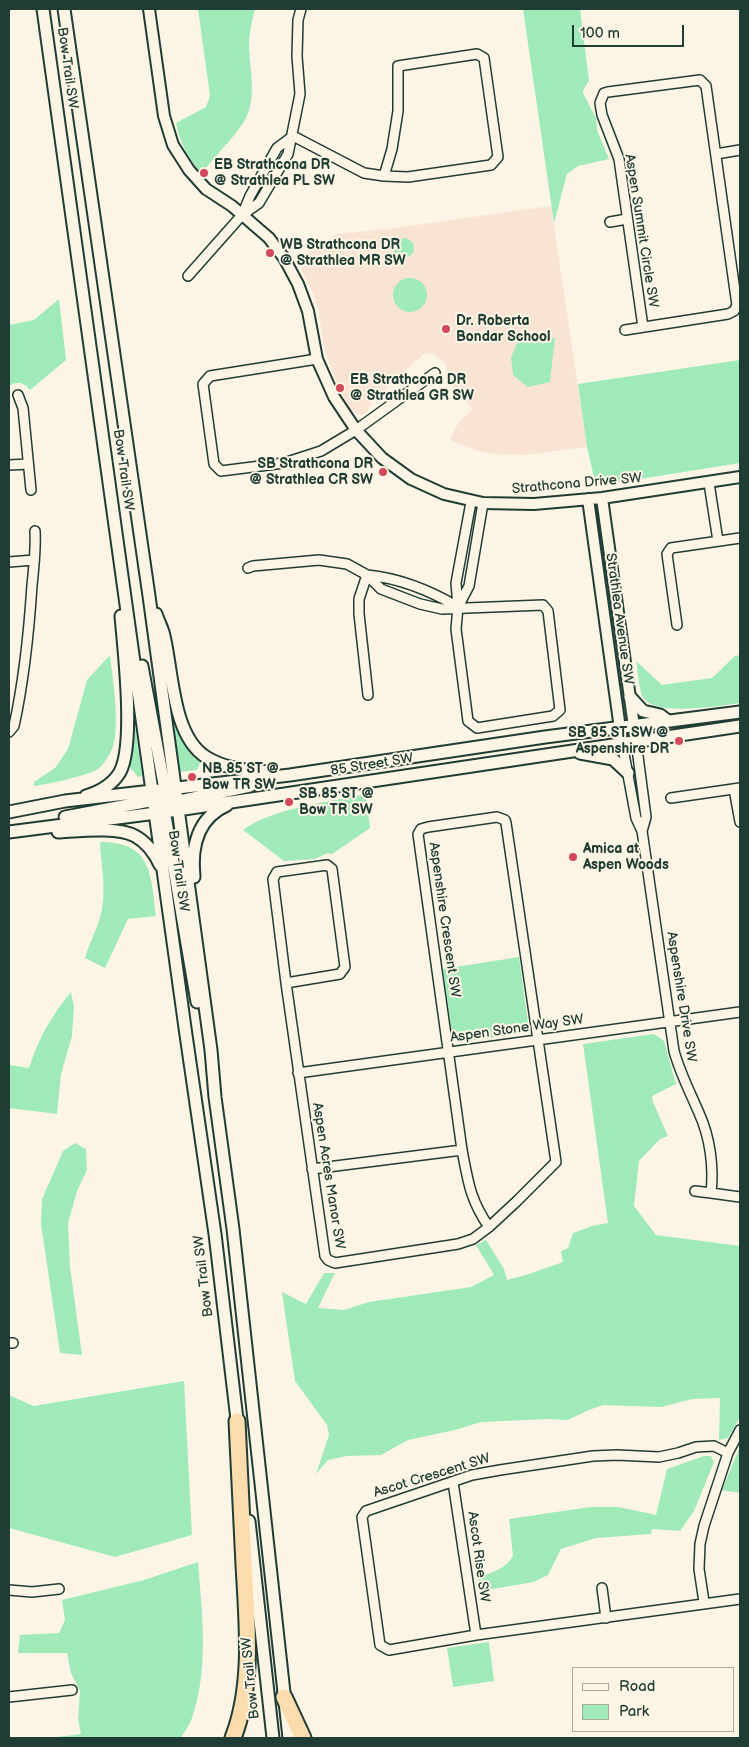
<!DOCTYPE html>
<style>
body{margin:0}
#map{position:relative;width:749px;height:1747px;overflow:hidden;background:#fcf5e5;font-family:"Balsamiq Sans",sans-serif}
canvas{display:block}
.frame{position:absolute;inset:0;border:10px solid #1f3d34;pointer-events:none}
.legend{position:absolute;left:572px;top:1667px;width:162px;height:65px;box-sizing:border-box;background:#fcf5e5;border:1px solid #a4ab9e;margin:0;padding:6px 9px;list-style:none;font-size:15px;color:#1f3d34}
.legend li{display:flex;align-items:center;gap:10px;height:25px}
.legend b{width:25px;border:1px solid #a4ab9e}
.scale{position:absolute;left:572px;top:25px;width:112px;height:22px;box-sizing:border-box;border:2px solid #1f3d34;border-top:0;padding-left:6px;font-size:15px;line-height:18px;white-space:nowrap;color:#1f3d34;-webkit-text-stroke:4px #fcf5e5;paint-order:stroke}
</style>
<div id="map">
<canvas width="749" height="1747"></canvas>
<div class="frame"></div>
<ul class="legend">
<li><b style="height:6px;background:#fcf5e5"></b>Road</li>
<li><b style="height:14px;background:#a0eab9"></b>Park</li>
</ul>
<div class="scale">100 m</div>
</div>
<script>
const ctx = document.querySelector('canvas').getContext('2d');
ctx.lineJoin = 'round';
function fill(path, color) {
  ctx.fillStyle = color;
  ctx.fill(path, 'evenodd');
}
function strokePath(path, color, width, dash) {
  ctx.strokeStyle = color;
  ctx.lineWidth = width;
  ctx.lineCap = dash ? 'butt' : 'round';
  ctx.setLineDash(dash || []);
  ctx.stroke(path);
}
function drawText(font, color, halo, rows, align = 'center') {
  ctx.font = font + ' "Balsamiq Sans",sans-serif';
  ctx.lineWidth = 4;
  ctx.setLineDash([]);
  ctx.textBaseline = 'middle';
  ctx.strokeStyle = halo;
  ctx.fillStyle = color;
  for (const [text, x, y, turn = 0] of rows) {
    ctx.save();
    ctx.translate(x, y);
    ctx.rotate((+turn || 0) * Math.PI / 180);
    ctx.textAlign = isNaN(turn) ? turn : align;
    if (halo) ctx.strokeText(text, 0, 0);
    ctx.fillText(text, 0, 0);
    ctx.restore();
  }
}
const built = new Path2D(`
 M551,206L587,447L524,455L495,454L475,450L450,440L458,423L473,409L447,380L446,365L436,355L430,353L423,355L414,362L370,404L368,411L363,415L356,414L350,409L339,388L330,366L323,343L319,312L314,296L297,261L337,234L387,229Z`);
const green = new Path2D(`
 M198,9H255C252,21 249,34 249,47C250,69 257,99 245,120C233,139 215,156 201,174C189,158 179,142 176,123L206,107L210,96Z
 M523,9H580L589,81L584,89L583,93L596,118L597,130L609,159L578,166L567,174L554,223Z
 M394 248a10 10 0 1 1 20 0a10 10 0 1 1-20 0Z
 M393 295a17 17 0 1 1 34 0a17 17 0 1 1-34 0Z
 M59,299L66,360L30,390C25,382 16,381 9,386V325L34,320Z
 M555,338L550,382L528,387L513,375L511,357L519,339Z
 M740,360V463L596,486L587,447L578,384Z
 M110,655C113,680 119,719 114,743C112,751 104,765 98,769C89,775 46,785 34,786V782L55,768L68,749L87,680Z
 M736,655L740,657V703C720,706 657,716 644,699C639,693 638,670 636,661L662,685L712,678Z
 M174,720L186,743L201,760L197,770L178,772L171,721Z
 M131,724H135L142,776L138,777L127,764Z
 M366,794L370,828L332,854L328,853L315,859L284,861L243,830C272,808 330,802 366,794Z
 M100,842C152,842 151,874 156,916L128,919L105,968L85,958C90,941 99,926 102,909C106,887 101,864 100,842Z
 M519,957L528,1023H526V1029L521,1033L460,1042L456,1038L454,1034H452L443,969Z
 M71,992L74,1007L72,1036L61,1074L57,1114L9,1108V1065L29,1068C38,1039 52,1015 71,992Z
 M654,1034L664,1041L676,1084L652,1096L653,1102L668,1136L660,1139L639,1161L634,1206L656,1235L740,1246V1417L728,1438L719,1440L720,1398L692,1399L661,1407L603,1405L589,1410L568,1420L548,1419L481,1422L455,1430L408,1440L381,1455L347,1456L328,1460L316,1474L329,1435L327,1425L295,1381L282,1292L306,1304L324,1273H335L318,1308L344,1310L369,1302L471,1287L494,1275L476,1245L486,1240L504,1269L507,1280L529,1274L563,1262L561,1251L568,1248L573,1233L592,1226L608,1223L583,1044Z
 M75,1143L86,1149L87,1170L77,1191L68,1223L70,1267L82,1355L60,1353L41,1224L42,1199L63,1151Z
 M184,1381L192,1535L115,1557L9,1528V1395L34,1406Z
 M739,1449H740V1493L722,1490Z
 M704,1456H711L714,1462L694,1511L680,1531L652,1529L651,1534L596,1538L561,1549L548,1575L534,1582L480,1591L478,1577C491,1573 506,1569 513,1556L509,1519L590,1507H619L656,1515L667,1469Z
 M198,1562C202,1613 209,1666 193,1715C191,1723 185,1731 181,1738H49L81,1734L78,1719L80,1691L71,1673L67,1653H18L20,1635L59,1633L65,1620L62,1600L144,1580Z
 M489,1642L494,1681L453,1687L447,1648Z`);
const minor = new Path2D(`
 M293,136L364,173L384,176L408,177L491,165L498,157L484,58L477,54L398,66V111L392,149L384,176
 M716,154L740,150
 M243,213L250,196L277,148L293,136
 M610,222L627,219
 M188,276L242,215L259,203L288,154L300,94L297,56L298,20L301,9
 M625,330L728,314L734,311L737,305L706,86L700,80L608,92L604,93L600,103L602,115L619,159L643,327
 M317,359L210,376L203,384L214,464L221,471L284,463L321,451L356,430L435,373
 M18,395L23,408L31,490
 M9,465L28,464
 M709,483L718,541
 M9,562L34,560
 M248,568L253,566L319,560L347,564L367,575L381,589L420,604L442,609L543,605L548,611L560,710L553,716L477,728L468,721L456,629L458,607L456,583L471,502
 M367,575L359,599V614L368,695
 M367,575C398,578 431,591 458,607
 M458,607L469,586L483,503
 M677,625L667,554L671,548L740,538
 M9,732L14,726C24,680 29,632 32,585C34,567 36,549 35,531
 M636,741L646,817L642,831
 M622,743L636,818L642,831L674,1051C680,1073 690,1092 699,1113C710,1137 714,1167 711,1193L740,1197
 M734,789L740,822
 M671,798L740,788
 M286,983L340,974L345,967L332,869L327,865L277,872L273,879L286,983L325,1256L328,1260L335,1263L458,1244L473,1239L489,1227L517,1201L556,1162L506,823L505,820L497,817L428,827L421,829L418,834L462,1150C468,1181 470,1200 489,1227
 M298,1073L740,1012
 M312,1169L462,1150
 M695,1191L711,1193
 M9,1343H13
 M728,1453L714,1446L696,1447L678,1453L659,1457L617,1455L593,1456L500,1470L472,1475L366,1511L362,1517L380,1645L389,1650L476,1635L740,1599
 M453,1482L476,1635
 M602,1588L606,1618
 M9,1590L32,1592L59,1589
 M704,1602L699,1569L700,1544L704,1526L728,1453L740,1430
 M9,1697L72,1690`);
const tertiary = new Path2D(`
 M149,9L164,116L173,145L189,170L206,189L232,206L269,238L284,258L298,284L308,311L317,359L334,397L356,430L382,458L411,479L444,494L483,503L534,504L602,498L740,477
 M602,498L636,741
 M588,499L622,743`);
const secondary = new Path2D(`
 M43,9L186,1035L215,1234L238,1428
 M64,9L149,596L211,1050L215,1097L233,1229L289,1738
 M156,614C158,620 161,626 163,632C173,668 171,735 206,757C225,769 246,770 268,772
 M142,666L166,795
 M630,697L643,711L660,715L668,721
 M580,753L613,759L628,773
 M152,791L160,798L163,804L197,1002
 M86,796C99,792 113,784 120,772C135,744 124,651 121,616
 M170,803L250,786
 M9,812L65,801L290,775L545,737L740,712
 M65,817L160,799
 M9,832L164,812L740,726
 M58,832C78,831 117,826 135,836C146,842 155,854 160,865
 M194,877C191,848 197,818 227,805
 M249,1521L273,1738`);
const motorway = new Path2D(`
 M284,1697L303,1738
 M233,1738C254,1684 247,1622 244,1565C242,1517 239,1469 237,1421`);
const markers = [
 [204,173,5,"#d1495b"],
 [270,253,5,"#d1495b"],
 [446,329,5,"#d1495b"],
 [340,388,5,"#d1495b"],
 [383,472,5,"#d1495b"],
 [679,741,5,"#d1495b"],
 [192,777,5,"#d1495b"],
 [289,802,5,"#d1495b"],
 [573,857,5,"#d1495b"]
];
const streetNames = [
 ["Bow Trail SW",67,68,82],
 ["Aspen Summit Circle SW",641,231,81],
 ["Bow Trail SW",123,470,82],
 ["Strathcona Drive SW",577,484,-5],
 ["Strathlea Avenue SW",619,619,82],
 ["85 Street SW",372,765,-9],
 ["Bow Trail SW",178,871,82],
 ["Aspenshire Crescent SW",444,920,82],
 ["Aspenshire Drive SW",681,997,81],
 ["Aspen Stone Way SW",517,1029,-8],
 ["Aspen Acres Manor SW",328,1176,81],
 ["Bow Trail SW",204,1276,-97],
 ["Ascot Crescent SW",432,1476,-17],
 ["Ascot Rise SW",478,1557,82],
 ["Bow Trail SW",251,1678,-96]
];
const poiNames = [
 ["EB Strathcona DR",214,165],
 ["@ Strathlea PL SW",214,181],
 ["WB Strathcona DR",280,245],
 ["@ Strathlea MR SW",280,261],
 ["Dr. Roberta",456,321],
 ["Bondar School",456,337],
 ["EB Strathcona DR",350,380],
 ["@ Strathlea GR SW",350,396],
 ["SB Strathcona DR",373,464,"right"],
 ["@ Strathlea CR SW",373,480,"right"],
 ["SB 85 ST SW @",669,733,"right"],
 ["Aspenshire DR",669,749,"right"],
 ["NB 85 ST @",202,769],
 ["Bow TR SW",202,785],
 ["SB 85 ST @",299,794],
 ["Bow TR SW",299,810],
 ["Amica at",583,849],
 ["Aspen Woods",583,865]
];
fill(built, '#f9e3d2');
fill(green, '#a0eab9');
strokePath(minor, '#1f3d34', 12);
strokePath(tertiary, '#1f3d34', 14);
strokePath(secondary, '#1f3d34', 15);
strokePath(motorway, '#1f3d34', 19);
strokePath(minor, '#fcf5e5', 9);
strokePath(tertiary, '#fcf5e5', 10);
strokePath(secondary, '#fcf5e5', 11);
strokePath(motorway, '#fcdcac', 15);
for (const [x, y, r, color] of markers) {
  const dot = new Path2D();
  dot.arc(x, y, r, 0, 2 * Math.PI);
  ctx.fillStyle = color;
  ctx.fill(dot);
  strokePath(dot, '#fcf5e5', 2);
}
drawText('14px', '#1f3d34', '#fcf5e5', streetNames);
drawText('bold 14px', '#1f3d34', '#fcf5e5', poiNames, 'left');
</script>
